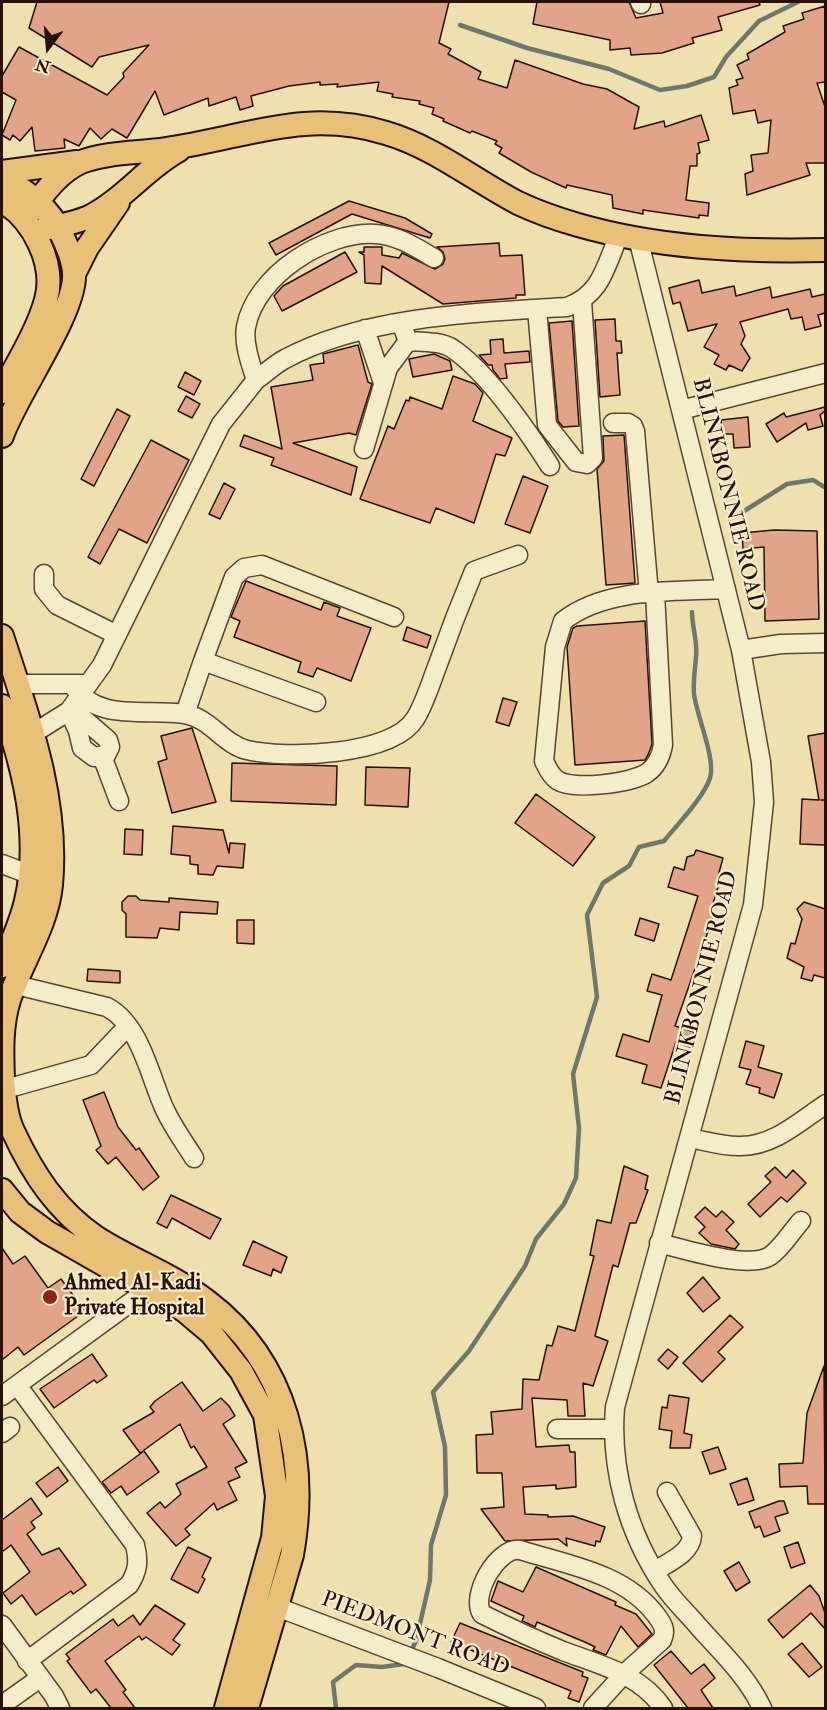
<!DOCTYPE html>
<style>
body{margin:0}
#map{position:relative;width:827px;height:1710px;overflow:hidden;background:#efe1ae;font-family:"IM FELL Double Pica",serif}
canvas{display:block}
.frame{position:absolute;inset:0;border:3px solid #271008;pointer-events:none}
.north{position:absolute;left:18px;top:18px;width:60px;height:60px;-webkit-text-stroke:4px #f5ecca;paint-order:stroke;rotate:196deg;font-size:16px;font-weight:700;line-height:24px;text-align:center;color:#271008}
.north::after{content:'';display:block;margin:auto;width:21px;height:27px;background:#271008;clip-path:polygon(50% 0,100% 100%,50% 72%,0 100%)}
</style>
<div id="map">
<canvas width="827" height="1710"></canvas>
<div class="frame"></div>
<div class="north">N</div>
</div>
<script>
const ctx = document.querySelector('canvas').getContext('2d');
ctx.lineJoin = 'round';
function strokePath(path, color, width, dash) {
  ctx.strokeStyle = color;
  ctx.lineWidth = width;
  ctx.lineCap = dash ? 'butt' : 'round';
  ctx.setLineDash(dash || []);
  ctx.stroke(path);
}
function fill(path, color) {
  ctx.fillStyle = color;
  ctx.fill(path, 'evenodd');
}
function drawText(font, color, halo, rows, align = 'center') {
  ctx.font = font + ' "IM FELL Double Pica",serif';
  ctx.lineWidth = 4.5;
  ctx.setLineDash([]);
  ctx.textBaseline = 'middle';
  ctx.strokeStyle = halo;
  ctx.fillStyle = color;
  for (const [text, x, y, turn = 0] of rows) {
    ctx.save();
    ctx.translate(x, y);
    ctx.rotate((+turn || 0) * Math.PI / 180);
    ctx.textAlign = isNaN(turn) ? turn : align;
    if (halo) ctx.strokeText(text, 0, 0);
    ctx.fillText(text, 0, 0);
    ctx.restore();
  }
}
const stream = new Path2D(`
 M460,25L527,48L609,69L660,90L687,86L714,77L726,57L759,21L798,2
 M741,513L787,484L813,480L826,488
 M410,1653L416,1641L430,1580L431,1545L446,1495L445,1447L433,1392L469,1351L525,1266L536,1239L564,1204L576,1178L579,1128L573,1074L597,997L587,915L603,883L629,866L639,847L664,841C677,825 704,797 710,778C716,759 697,717 694,694C693,681 695,670 696,657C698,643 692,627 692,612
 M336,1708L333,1682L356,1665L382,1667L404,1664L406,1660`);
const building = new Path2D(`
 M37,2H449L439,43L451,49L448,54L481,72L478,79L507,88L515,60L583,84L607,89L639,107L634,129L664,121L665,127L701,115L709,140L698,143L700,153L697,154V166H690L686,200L709,203L708,216L699,215V218L643,210V214L613,208L612,195L567,185L566,188L531,172L499,153L502,148L495,144L497,141L472,131L470,133L443,121L444,119L432,114L434,108L419,104L420,101L392,97L393,94L377,91L379,82L337,87L338,84L320,85V82L289,86L251,96L253,106L240,110L236,97L209,106L208,98L164,115L155,91L127,138L112,129L101,139L90,128L79,146L64,139L65,148L35,151L32,127L20,141L13,135L10,140L2,135L16,100L2,92V76L19,47L107,95L124,77L123,73L149,45L99,57L92,67L29,28Z
 M537,2H629L636,18L663,13L660,2H759L760,5L718,17L722,30L692,38L694,43L662,53L631,55L630,48L610,50V40L533,24Z
 M825,6V82L817,83L825,107V163H806L810,175L747,195L745,174L753,171L751,155L768,153L771,120L758,123L755,110L733,114L729,88L738,85L736,80L743,78L737,65L749,59L747,54L785,32L783,26L804,19L802,13Z
 M349,201L405,218L432,234L430,238L352,214L276,255L269,243Z
 M499,243L500,256L522,255L525,295H516V298L443,304L382,266L381,284L365,283L364,255L359,252H364V247H382V255L399,258L402,253L435,269L443,264L445,259L443,252L437,247Z
 M345,252L357,272L282,311L274,296L283,286Z
 M699,280L702,293L734,286L736,296L770,287L772,298L810,289L812,297L825,294V313L818,315L821,326L805,330L802,317L791,319L788,309L740,322L745,336L741,344L750,358L742,371L729,365L726,370L714,364L719,355L704,347L717,324L688,331L680,302L673,304L669,288Z
 M615,319L616,341H621L622,353H617L620,395L600,397L595,320Z
 M572,321L579,426L563,427L558,421L549,323Z
 M503,339L504,353L529,351L530,362L505,364L507,378L500,379L493,370L492,365H488L479,355L491,354L490,340Z
 M358,345L368,382L372,384L356,435L349,433L293,443L357,467L351,495L271,465L274,458L240,446L244,435L282,449L271,387L313,380L310,365L324,363L323,354Z
 M434,354L450,361L452,370L413,377L409,359Z
 M185,372L201,381L194,395L178,387Z
 M453,376L475,384L483,393L473,421L512,438L505,456L496,454L474,523L436,508L430,523L360,499L388,426L394,429L406,400L409,401L410,397L442,409Z
 M186,396L200,404L192,418L178,411Z
 M825,407V411L820,415L823,426L808,430L806,423L777,442L766,424L784,413L786,417Z
 M117,409L130,416L94,486L81,479Z
 M748,417L750,447L734,448L733,434H722L721,420Z
 M624,435L635,583L606,585L597,469L604,461L603,436Z
 M151,440L189,460L147,543L119,529L100,564L88,557Z
 M523,476L548,486L530,533L505,524Z
 M224,483L235,489L220,519L209,514Z
 M774,530L817,531L819,619L765,621L764,547L743,549L742,533Z
 M246,581L321,610L324,602L340,608L337,616L371,628L351,681L317,668L313,677L298,672L301,662L234,637L240,621L231,617Z
 M645,621L652,744L648,755L645,760L575,765L567,647L573,628L577,626Z
 M407,627L431,636L427,648L403,640Z
 M503,698L517,702L509,726L496,722Z
 M192,728L216,802L172,813L158,762L167,759L161,736Z
 M825,733V800H821H825V845L800,844L802,799L819,800L808,736Z
 M232,763L337,766L336,805L231,801Z
 M366,767L410,768L408,807L365,805Z
 M536,794L595,837L573,866L515,823Z
 M173,826L223,830L229,853L230,843L245,844L243,868L217,866L213,875L198,874V865L190,864V856L171,854Z
 M125,829L143,830L142,855L124,854Z
 M696,850L723,858L717,880L720,881L710,913L714,914L675,1026L694,1032L690,1047L676,1042L661,1088L642,1083L647,1065L616,1056L623,1034L649,1042L662,995L647,991L652,974L671,980L698,896L668,887L674,867L684,870L687,857L694,855Z
 M128,896H136L140,900L169,902V898L218,902L217,914L180,912L179,930L160,928L157,938L126,937V914L122,910V902Z
 M804,902L825,909V978L814,975L812,981L801,978L804,967L787,958L791,943L795,944L802,919L797,909Z
 M640,918L659,924L654,941L635,935Z
 M237,920H254V944L237,943Z
 M88,969L120,971V983L87,981Z
 M746,1041L764,1046L758,1067L782,1074L774,1098L759,1093L760,1088L746,1084L751,1070L739,1067Z
 M104,1092L118,1127L136,1150L139,1148L159,1177L143,1190L116,1157L108,1164L96,1150L101,1146L83,1100Z
 M624,1166L648,1176L645,1189L648,1190L636,1223H630L618,1267L613,1265L595,1336L608,1341L593,1386L583,1383L585,1416H568L567,1400L532,1398L536,1447L569,1445L570,1452H575L576,1487L556,1489V1485L523,1487L525,1514L548,1515V1517L573,1516L605,1527L600,1542L596,1541L595,1546L566,1538L567,1546L558,1539L505,1541L481,1509L504,1507L502,1473H477L476,1435L493,1434L491,1412L522,1409L523,1379L539,1380L547,1345L552,1346L558,1326L575,1331L594,1256L590,1255L597,1220L611,1223Z
 M775,1167L786,1178L793,1170L806,1183L787,1202L781,1197L760,1217L748,1204L771,1182L765,1176Z
 M171,1195L221,1219L210,1239L172,1218L167,1228L157,1223Z
 M705,1207L716,1217L722,1211L734,1222L726,1230L739,1244L735,1249L711,1244L699,1233L705,1227L695,1217Z
 M253,1241L287,1257L281,1273L273,1269L271,1276L243,1265Z
 M2,1248L13,1264L25,1256L48,1288L61,1279L85,1311L24,1355L18,1347L2,1360Z
 M703,1277L720,1298L703,1312L687,1293Z
 M730,1315L743,1327L718,1352L725,1359L702,1382L683,1363Z
 M668,1349L678,1357L668,1369L658,1360Z
 M92,1354L107,1376L97,1383L94,1380L54,1408L40,1389Z
 M824,1366L825,1504H808L807,1486L780,1487L779,1464L803,1463L807,1413Z
 M182,1382L203,1411L221,1398L229,1406L235,1416L223,1424L247,1462L235,1468L240,1477L228,1482L237,1500L217,1510L214,1503L185,1529L190,1535L176,1546L147,1513L160,1502L165,1508L181,1494L176,1484L207,1467L194,1446L191,1448L180,1424L140,1453L123,1430L154,1412L150,1407L155,1401Z
 M669,1395L689,1398L684,1433L692,1435L690,1448H670L672,1431L659,1429L662,1407L667,1408Z
 M718,1447L726,1469L710,1474L702,1452Z
 M144,1451L159,1472L127,1495L121,1486L111,1493L102,1482Z
 M58,1467L68,1481L47,1497L36,1483Z
 M747,1478L754,1500L738,1505L730,1484Z
 M31,1498L42,1514L31,1522L35,1528L27,1534L42,1555L59,1548L86,1585L73,1594L71,1591L36,1615L22,1595L11,1604L3,1593L30,1572L11,1545L2,1552V1520Z
 M779,1501H784L788,1513L775,1517L780,1531L764,1537L760,1526L755,1528L749,1512Z
 M798,1542L805,1563L791,1568L784,1547Z
 M188,1547L211,1558L202,1577L205,1579L198,1593L171,1579Z
 M739,1562L750,1582L736,1591L724,1571Z
 M536,1567L616,1602L615,1605L636,1614L652,1634L638,1647L621,1626L606,1655L593,1650L595,1647L587,1643L537,1622L535,1627L527,1623L522,1621L524,1616L491,1601L498,1581L523,1592Z
 M810,1585L819,1596L825,1613V1629L811,1613L783,1638L768,1620Z
 M155,1605L185,1624L173,1640L180,1645L172,1655L146,1637L142,1640L139,1636L105,1661L126,1690L123,1692L135,1708H111L96,1689L91,1693L67,1661L70,1659L66,1654L113,1619L118,1626L133,1615L140,1625Z
 M460,1623L583,1672L582,1676L588,1678L579,1702L568,1698L571,1691L451,1642Z
 M802,1643L822,1667L809,1677L788,1654Z
 M671,1651L691,1674L704,1664L715,1678L701,1690L713,1708H688L654,1665Z`);
const minor = new Path2D(`
 M640,2L641,4
 M638,238L741,650L761,762L764,802L753,905L615,1407C610,1470 628,1533 663,1585C672,1599 687,1613 698,1626C722,1653 747,1676 762,1708
 M537,309L547,425L576,462L587,464L593,458L582,301
 M401,323L408,341C422,342 441,341 453,349C488,373 527,430 550,466
 M365,329L383,383
 M256,380C266,373 275,364 285,359C363,316 479,312 567,307C602,294 605,267 619,235
 M681,410L826,373
 M613,423H628L633,426L635,431L649,594
 M364,449L388,368L408,341
 M44,574V589L57,605L117,635
 M655,593L663,745C661,756 657,766 647,773C631,783 573,791 557,780C550,775 547,767 544,761L555,647L563,621C606,587 674,592 726,589
 M741,650L781,644L826,643
 M203,661L234,577L244,568L262,565L394,617
 M18,684H84
 M72,684C96,723 146,708 185,714C210,718 223,744 247,750C285,759 392,756 415,719C425,703 431,682 438,664C449,633 461,602 474,571L518,555
 M69,711L78,731L82,748L94,757L106,755L110,747L108,740L71,708
 M185,714L203,661L316,702
 M34,733L69,711L102,665L221,424L256,380C251,365 243,343 246,327C255,276 325,231 375,234C397,235 415,247 434,258
 M102,756L119,801
 M2,864L31,875
 M16,985L107,1007C141,1025 150,1078 165,1110C173,1127 184,1142 194,1158
 M2,1090L91,1065L128,1026
 M689,1138C706,1141 725,1147 741,1146C774,1146 800,1121 826,1104
 M659,1243C684,1249 749,1270 770,1256C782,1248 791,1232 801,1221
 M17,1385L135,1545C139,1561 138,1571 129,1585L27,1661
 M2,1396L149,1289
 M557,1429H613
 M2,1433L10,1427
 M655,1571C669,1562 691,1553 692,1536L667,1492
 M277,1607L438,1668L536,1708
 M2,1625L54,1696L60,1708
 M2,1705L40,1678
 M593,1708L624,1674L662,1640C667,1630 662,1623 656,1615C624,1573 568,1565 520,1550C497,1547 470,1596 482,1614C508,1627 536,1640 563,1651C600,1665 640,1674 663,1708`);
const major = new Path2D(`
 M2,172L77,162
 M2,178C26,190 49,208 61,233C67,246 73,259 74,273C77,311 16,395 2,436
 M2,201C33,219 56,264 46,300C38,330 16,365 2,392
 M24,219C41,198 55,174 81,162C106,152 140,153 166,149C245,138 304,108 386,133C434,147 474,180 518,203C537,212 557,219 578,225C658,248 743,252 826,250
 M44,229C59,226 75,223 89,217C123,200 146,168 179,150
 M74,274L87,248L118,203
 M2,636C28,716 59,799 51,885C47,926 22,961 9,1000C1,1026 2,1052 3,1079C4,1095 6,1116 13,1131C33,1174 57,1211 97,1238C133,1261 174,1275 208,1302C288,1363 309,1460 292,1555L247,1708
 M2,706C24,767 41,836 26,901C21,923 11,944 2,966
 M2,1190L20,1212L47,1232L185,1311L211,1333L241,1371L265,1415L277,1496L273,1538L226,1708`);
const markers = [
 [50,1297,8,"#8f2418"]
];
const streetNames = [
 ["BLINKBONNIE ROAD",727,495,76],
 ["BLINKBONNIE ROAD",703,988,-76],
 ["PIEDMONT ROAD",415,1635,21]
];
const poiNames = [
 ["Ahmed Al-Kadi",64,1284],
 ["Private Hospital",64,1309]
];
strokePath(stream, '#6c776d', 4.5);
fill(building, '#e2a486');
strokePath(building, '#271008', 1.5);
strokePath(minor, '#594432', 21);
strokePath(major, '#271008', 26);
strokePath(minor, '#f5ecca', 18);
strokePath(major, '#e8c077', 22);
for (const [x, y, r, color] of markers) {
  const dot = new Path2D();
  dot.arc(x, y, r, 0, 2 * Math.PI);
  ctx.fillStyle = color;
  ctx.fill(dot);
  strokePath(dot, '#f5ecca', 2);
}
drawText('22px', '#271008', '#f5ecca', streetNames);
drawText('bold 22px', '#271008', '#f5ecca', poiNames, 'left');
</script>
